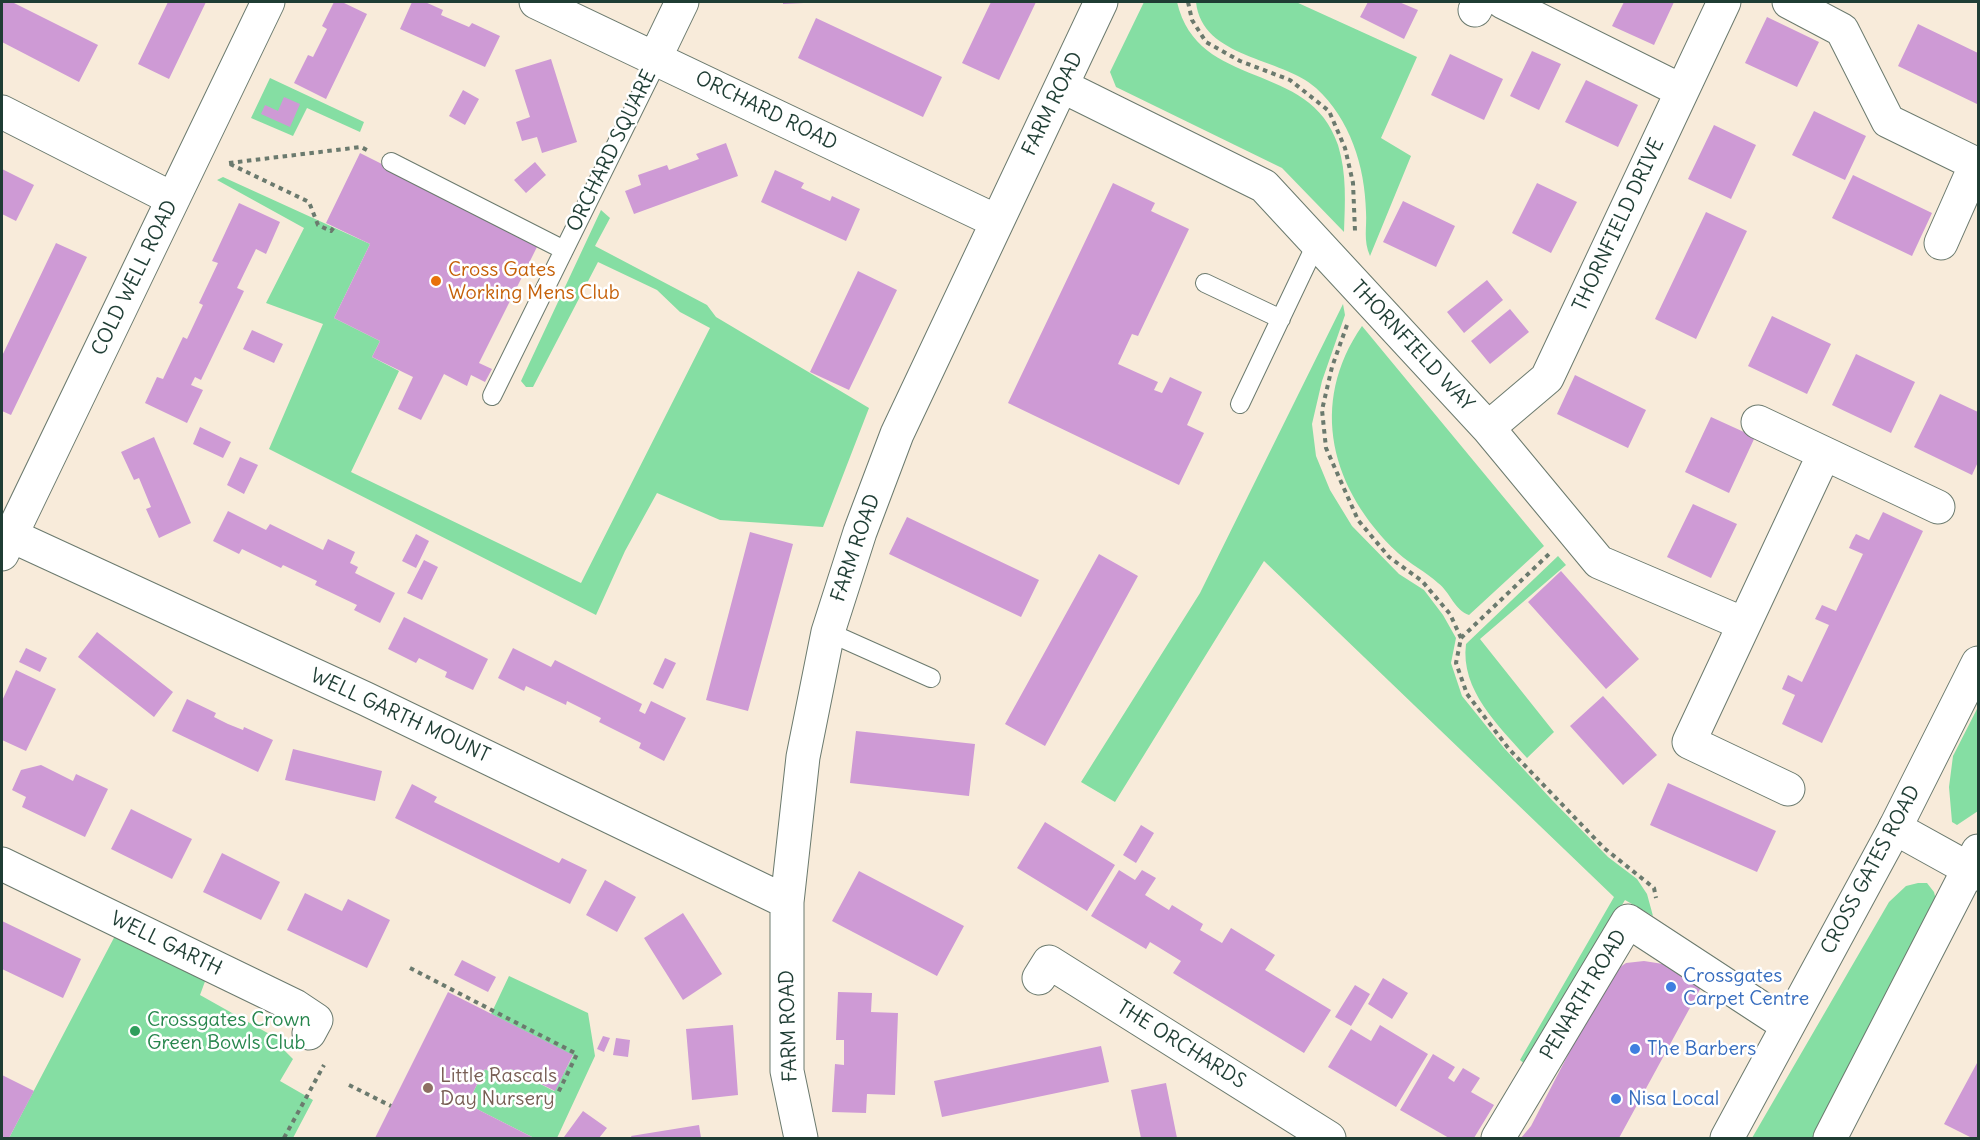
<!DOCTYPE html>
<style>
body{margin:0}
#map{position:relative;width:1980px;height:1140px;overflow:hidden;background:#f8ebda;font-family:Delius,sans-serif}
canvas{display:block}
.frame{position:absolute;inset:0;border:3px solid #1f3d34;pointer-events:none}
</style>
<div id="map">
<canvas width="1980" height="1140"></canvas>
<div class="frame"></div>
</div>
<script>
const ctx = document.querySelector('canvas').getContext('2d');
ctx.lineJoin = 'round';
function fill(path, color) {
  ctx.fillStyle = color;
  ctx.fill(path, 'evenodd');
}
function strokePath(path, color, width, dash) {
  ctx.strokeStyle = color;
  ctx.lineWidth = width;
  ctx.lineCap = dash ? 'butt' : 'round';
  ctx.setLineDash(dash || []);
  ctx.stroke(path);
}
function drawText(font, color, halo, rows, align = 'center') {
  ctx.font = font + ' Delius,sans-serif';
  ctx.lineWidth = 5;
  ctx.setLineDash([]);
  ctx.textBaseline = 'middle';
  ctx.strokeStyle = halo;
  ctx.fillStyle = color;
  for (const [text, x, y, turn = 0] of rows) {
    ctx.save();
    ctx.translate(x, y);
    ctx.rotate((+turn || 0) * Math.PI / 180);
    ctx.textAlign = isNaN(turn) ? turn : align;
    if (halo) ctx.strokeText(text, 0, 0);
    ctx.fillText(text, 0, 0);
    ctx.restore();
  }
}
const green = new Path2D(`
 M1144,2H1177C1198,92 1310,59 1338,145C1347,174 1345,203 1344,232L1282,168L1116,87L1110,72Z
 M1196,2H1296L1417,57L1381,138L1411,156L1370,256C1363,240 1367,228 1366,212C1365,166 1350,119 1316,88C1282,57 1202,59 1196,2Z
 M270,78L364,122L360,132L307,108L293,136L251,118Z
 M223,177L370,244L334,318L380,341L372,357L399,371L351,472L581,583L710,328L680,312L657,290L598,262L533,387H526L521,381L601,210L610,218L595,246L707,305L716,317L869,408L823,527L720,520L657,493L625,551L596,615L269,449L323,324L266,303L304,228L217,180Z
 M1343,304L1345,315L1322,381L1312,424L1316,456L1330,490L1352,526L1399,574L1424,590L1443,615L1456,638L1451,663L1462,696L1504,748L1551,799L1608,857L1637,879L1647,894L1653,916L1625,900L1526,1065L1520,1060L1614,897L1264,561L1115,802L1081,782L1200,593Z
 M1362,326L1544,546L1469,615C1455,611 1450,592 1438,583C1426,572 1410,564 1398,553C1331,490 1308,404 1362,326Z
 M1558,556L1566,565L1480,639L1554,732L1527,758C1499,726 1460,690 1466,644Z
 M1978,707V811L1957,825L1952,822L1949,787L1953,756Z
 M1918,883H1927L1934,892L1936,900L1813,1138H1752L1889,902L1906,886Z
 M117,932L207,976L200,995L280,1040L283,1049L293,1059L280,1081L313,1100L293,1138H9Z
 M509,976L588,1013L595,1056L557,1138H534L467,1104L485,1069L506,1079L511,1069L554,1091L573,1056L491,1014Z`);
const building = new Path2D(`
 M2,2H12L98,45L79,82L2,42Z
 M168,2H206L169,79L138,64Z
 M334,2H342L367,14L326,99L294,83L308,55L313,57L327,29L322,26Z
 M412,2H425L443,10L441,15L469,27L472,23L500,36L485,67L400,29Z
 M783,2H804V3L783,4Z
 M991,2H1036L999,80L962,63Z
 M1368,2H1399L1418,10L1404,39L1360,17Z
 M1624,2H1674L1654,45L1612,26Z
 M1767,17L1819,42L1797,87L1745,63Z
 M816,18L942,77L923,117L798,58Z
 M1918,24L1978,53L1977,104L1898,66Z
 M1532,51L1561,64L1539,110L1510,96Z
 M1450,54L1503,79L1484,120L1431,95Z
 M551,59L577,142L542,153L537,137L522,141L516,122L530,117L515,70Z
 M1586,80L1638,105L1618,147L1565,122Z
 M463,90L479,99L465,125L449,116Z
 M284,97L300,104L290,127L261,114L265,105L278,111Z
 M1814,111L1866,136L1845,180L1792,155Z
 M1714,125L1756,145L1731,199L1688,179Z
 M726,143L738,176L634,214L625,191L641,185L638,175L667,165L669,170L699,159L696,154Z
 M360,153L539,243L479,363L492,369L485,382L471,375L467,386L444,374L421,420L398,409L413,377L372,357L380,341L334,318L370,244L326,223Z
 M535,162L546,175L526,193L514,180Z
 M2,169L34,185L16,221L2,214Z
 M775,170L804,183L801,188L830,201L832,196L860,209L846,241L761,202Z
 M1853,175L1932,213L1912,256L1832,218Z
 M1113,183L1155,203L1151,211L1189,229L1138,336L1132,334L1118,364L1158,382L1154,390L1162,393L1170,377L1202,392L1187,425L1204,433L1179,485L1008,403Z
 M1537,183L1577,202L1551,253L1512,233Z
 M1403,201L1455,226L1436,267L1383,242Z
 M239,203L280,222L266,254L256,249L237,288L244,291L201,380L195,377L191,385L203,390L187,423L145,403L157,377L163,379L183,337L187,339L203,305L199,303L218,263L212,261Z
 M1706,212L1747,231L1696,339L1655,319Z
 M56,243L87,257L11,415L2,411V356Z
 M858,271L897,290L849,390L810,372Z
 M1487,280L1503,300L1464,333L1447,312Z
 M1510,309L1529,332L1490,364L1471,341Z
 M1772,316L1831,344L1807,394L1748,366Z
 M252,330L283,344L274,363L243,349Z
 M1856,354L1915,382L1891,433L1832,405Z
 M1575,375L1646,410L1628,448L1557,414Z
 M1940,394L1978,412V462L1972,475L1914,447Z
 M1711,417L1755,437L1729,493L1685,472Z
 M200,427L231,442L223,458L193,444Z
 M154,437L191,523L159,538L146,509L151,507L139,478L134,480L121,452Z
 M240,457L258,465L244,494L227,485Z
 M1693,504L1737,524L1711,578L1667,557Z
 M228,511L266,530L270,524L323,550L328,539L355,552L350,563L358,567L355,573L395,593L380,623L354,610L357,605L315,585L317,581L283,565L281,568L242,549L239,554L213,541Z
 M1883,512L1923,531L1822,743L1782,724L1795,695L1782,689L1788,675L1802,682L1829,625L1815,619L1822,605L1836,611L1863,554L1849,548L1852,541L1856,534L1869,540Z
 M907,517L1039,580L1021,617L889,554Z
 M750,532L793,544L748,711L706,700Z
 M416,534L429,541L416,568L402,561Z
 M1099,554L1138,576L1045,746L1005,724Z
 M424,560L438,567L422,600L407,593Z
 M1561,571L1639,659L1606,689L1528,602Z
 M404,617L488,659L473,690L445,677L447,672L419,658L416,663L388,649Z
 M97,632L173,692L154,717L78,657Z
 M26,648L47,658L40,672L19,662Z
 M513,648L551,667L555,660L642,704L639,711L645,714L651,701L686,718L664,761L639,748L641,743L599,722L601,718L567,701L566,705L526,686L524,691L498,678Z
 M665,658L676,663L663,689L653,684Z
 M16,670L56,689L26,751L2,740V701Z
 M1603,696L1657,755L1623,785L1570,726Z
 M187,699L216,713L214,717L228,724L243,730L244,727L273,740L258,772L172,731Z
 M856,731L975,744L969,796L850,783Z
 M293,749L382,771L375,801L285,780Z
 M41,765L73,781L76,774L108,789L85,837L22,807L26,797L12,790L21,770Z
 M1668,783L1776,831L1757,872L1650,825Z
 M412,784L437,797L434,802L559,863L562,858L587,870L570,904L395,818Z
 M131,809L192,839L172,879L111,849Z
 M1045,822L1115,865L1087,911L1017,868Z
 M1141,825L1154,833L1136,863L1123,855Z
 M222,853L280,882L261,920L203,892Z
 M1119,870L1135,880L1142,870L1156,878L1145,895L1169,910L1172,905L1203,924L1200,930L1222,943L1231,928L1275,955L1265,970L1331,1010L1304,1053L1173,973L1181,961L1150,942L1146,949L1091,916Z
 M859,871L964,926L937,976L832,921Z
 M605,880L636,897L617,932L586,915Z
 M305,893L342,911L348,899L390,920L367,968L287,930Z
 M683,913L722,974L683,1000L644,938Z
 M2,921L81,959L63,998L2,969Z
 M462,960L496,977L488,992L454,975Z
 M1644,961L1663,964L1704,982L1619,1138H1521L1531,1126L1610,974L1626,963Z
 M1383,978L1408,993L1392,1019L1368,1004Z
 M1355,985L1370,994L1351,1026L1335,1017Z
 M448,992L573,1055L555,1091L511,1069L506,1080L485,1069L467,1104L534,1138H375Z
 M838,992L872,993L871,1012L898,1013L895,1095L867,1094L866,1113L832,1112L835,1064L844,1065V1040H836Z
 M733,1025L738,1095L692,1100L686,1029Z
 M1380,1025L1428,1054L1396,1107L1328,1067L1351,1029L1371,1041Z
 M603,1036L610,1038L604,1052L597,1049Z
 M616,1038L630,1040L628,1057L613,1055Z
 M1101,1046L1109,1082L942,1117L934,1081Z
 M1433,1054L1455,1067L1448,1078L1454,1082L1463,1068L1480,1078L1471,1092L1494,1105L1474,1138H1449L1400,1110Z
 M1977,1063L1978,1138H1972L1944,1124Z
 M2,1075L34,1091L9,1138H2Z
 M1166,1083L1177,1138H1141L1131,1090Z
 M583,1111L607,1128L599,1138H566L564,1137Z
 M699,1125L701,1138H632L631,1136Z`);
const path = new Path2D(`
 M1188,2L1192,20L1206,42L1240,61L1290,80L1329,111L1345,148L1353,183L1355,231
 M229,163L361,147L369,151
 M230,164L309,202L318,225L331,231L334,227
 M1347,325L1332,367L1322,410L1326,448L1358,520L1389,557L1422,581L1450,614L1461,638L1456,663L1467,694L1509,749L1604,848L1654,888L1656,898
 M1461,638L1549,554
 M410,968L577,1054L558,1093
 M349,1085L391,1106
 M284,1138L324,1065`);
const service = new Path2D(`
 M391,162L564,250
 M1205,283L1281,319
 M492,396L654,68L655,58
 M1240,404L1317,242
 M828,632L931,678`);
const minor = new Path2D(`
 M536,2L996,221
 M1503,2L1682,91
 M1789,2L1842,30L1888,121L1976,164L1941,243
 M1475,10L1479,2
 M655,58L682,2
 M1062,86L1264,186L1488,428L1599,562L1744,624
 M2,112L173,199
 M1758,422L1938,507
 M1488,428L1547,378L1724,2
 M10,535L366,699L787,902
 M2,554L268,2
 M1788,789L1689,742L1824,454
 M1895,828L1978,874
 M2,864L295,1006L316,1020L309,1033
 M1039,978L1049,962L1329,1138
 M801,1138L787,1071V902L803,757L828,632L860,532L897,434L1101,2
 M1498,1138L1628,921L1787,1025`);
const tertiary = new Path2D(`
 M1727,1138L1895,828L1978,663
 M1830,1138L1978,851`);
const markers = [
 [436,281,6,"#e8710a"],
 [1671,987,6,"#3f7fe0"],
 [135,1031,6,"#2e9e5b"],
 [1635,1049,6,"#3f7fe0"],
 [428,1088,6,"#8d6e63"],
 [1616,1099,6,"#3f7fe0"]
];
const streetNames = [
 ["FARM ROAD",1053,104,-64],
 ["ORCHARD ROAD",766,111,26],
 ["ORCHARD SQUARE",612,151,-64],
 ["THORNFIELD DRIVE",1619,225,-65],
 ["COLD WELL ROAD",135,278,-64],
 ["THORNFIELD WAY",1412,346,47],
 ["FARM ROAD",856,548,-71],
 ["WELL GARTH MOUNT",400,716,25],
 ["CROSS GATES ROAD",1871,870,-62],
 ["WELL GARTH",166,944,26],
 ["PENARTH ROAD",1584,995,-59],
 ["FARM ROAD",789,1026,-92],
 ["THE ORCHARDS",1181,1045,32]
];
const foodNames = [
 ["Cross Gates",448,270],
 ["Working Mens Club",448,293]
];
const shopNames = [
 ["Crossgates",1683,976],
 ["Carpet Centre",1683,999],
 ["The Barbers",1647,1049],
 ["Nisa Local",1628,1099]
];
const leisureNames = [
 ["Crossgates Crown",147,1020],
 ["Green Bowls Club",147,1043]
];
const educationNames = [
 ["Little Rascals",440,1076],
 ["Day Nursery",440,1099]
];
fill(green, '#85dea3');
fill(building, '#ce9ad5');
strokePath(service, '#6b7a6e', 20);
strokePath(minor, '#6b7a6e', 35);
strokePath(tertiary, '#6b7a6e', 35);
strokePath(path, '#6b7a6e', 4, [4.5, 4.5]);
strokePath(service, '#fff', 18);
strokePath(minor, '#fff', 33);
strokePath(tertiary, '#fff', 33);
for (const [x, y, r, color] of markers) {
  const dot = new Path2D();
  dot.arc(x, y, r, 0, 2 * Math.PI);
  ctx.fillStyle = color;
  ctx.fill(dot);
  strokePath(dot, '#fff', 2);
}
drawText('20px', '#1f3d34', '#fff', streetNames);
drawText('20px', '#c56008', '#fff', foodNames, 'left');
drawText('20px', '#366cbe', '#fff', shopNames, 'left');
drawText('20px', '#27864d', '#fff', leisureNames, 'left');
drawText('20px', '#785e54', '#fff', educationNames, 'left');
</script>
